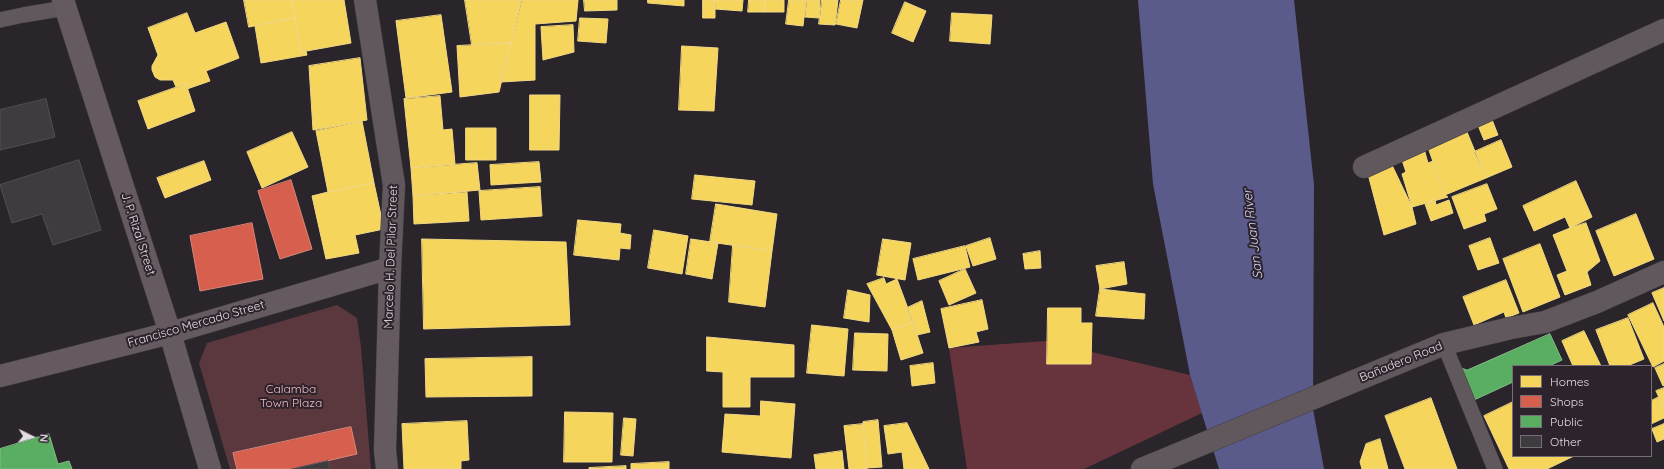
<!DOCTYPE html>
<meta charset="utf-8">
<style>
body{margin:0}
#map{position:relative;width:1664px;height:469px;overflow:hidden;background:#2a252a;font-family:Quicksand,sans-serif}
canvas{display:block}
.legend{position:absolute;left:1512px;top:365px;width:140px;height:92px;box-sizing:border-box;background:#2c232c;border:1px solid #766e76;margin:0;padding:5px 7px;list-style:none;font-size:12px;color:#e4dee4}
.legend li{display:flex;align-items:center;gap:8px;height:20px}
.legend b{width:20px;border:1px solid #766e76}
.north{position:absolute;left:12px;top:417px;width:40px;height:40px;-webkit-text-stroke:3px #2c232c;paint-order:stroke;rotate:95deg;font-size:11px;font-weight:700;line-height:16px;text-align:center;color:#e4dee4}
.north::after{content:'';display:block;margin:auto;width:14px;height:18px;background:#e4dee4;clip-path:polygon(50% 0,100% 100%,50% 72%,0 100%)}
</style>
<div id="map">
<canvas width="1664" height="469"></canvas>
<ul class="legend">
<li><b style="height:11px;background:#f6d55c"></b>Homes</li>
<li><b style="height:11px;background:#d6604d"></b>Shops</li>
<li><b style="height:11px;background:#5aae61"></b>Public</li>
<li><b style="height:11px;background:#3f3c40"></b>Other</li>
</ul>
<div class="north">N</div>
</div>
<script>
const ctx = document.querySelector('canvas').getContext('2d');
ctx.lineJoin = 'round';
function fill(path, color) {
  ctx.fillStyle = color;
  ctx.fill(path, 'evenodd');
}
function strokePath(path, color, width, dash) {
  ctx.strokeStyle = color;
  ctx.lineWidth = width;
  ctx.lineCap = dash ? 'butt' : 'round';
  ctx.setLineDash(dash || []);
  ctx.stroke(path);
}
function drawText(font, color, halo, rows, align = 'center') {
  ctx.font = font + ' Quicksand,sans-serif';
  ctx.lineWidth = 4;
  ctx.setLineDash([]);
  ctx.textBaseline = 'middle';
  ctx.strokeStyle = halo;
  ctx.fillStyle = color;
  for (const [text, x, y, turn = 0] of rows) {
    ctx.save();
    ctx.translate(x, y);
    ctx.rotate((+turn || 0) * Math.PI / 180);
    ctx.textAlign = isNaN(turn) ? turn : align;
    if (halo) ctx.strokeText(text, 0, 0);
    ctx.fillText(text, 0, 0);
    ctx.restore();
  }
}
const green = new Path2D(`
 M337,305L357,318L361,347L371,469H230L199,363L207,343Z`);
const forest = new Path2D(`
 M1045,341L1190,375L1202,413L1084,469H967L949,348Z`);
const water = new Path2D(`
 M1138,0H1294L1314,185L1313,409L1324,469H1219L1190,375L1153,184Z`);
const homes = new Path2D(`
 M244,0H297L292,1L295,18L249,27Z
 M297,0H344L351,43L301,52L292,1Z
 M465,0H521L511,43L472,45Z
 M522,0H578L576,21L535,24V80L501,82Z
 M584,0H617V10L585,11Z
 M648,0H684V6L648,3Z
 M703,0H715V18H703Z
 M716,0H743L742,11L715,9Z
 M749,0H765V12H748Z
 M765,0H784V12H765Z
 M789,0H806L803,26L786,24Z
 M807,0H820L819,18L805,17Z
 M822,0H838L835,25L819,24Z
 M841,0H863L857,28L836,24Z
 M905,2L926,11L913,42L892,33Z
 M187,13L195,33L226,22L239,58L206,71L210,81L187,89L186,84L176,87L173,80H160L155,77L152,70V66L158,55L148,28Z
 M952,13L992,15L990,44L950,41Z
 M441,15L452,92L406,98L396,21Z
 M295,18L301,52L306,51L307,55L261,63L255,26Z
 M580,18L608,19L606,43L578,41Z
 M573,25L574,52L543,60L541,27Z
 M511,43L499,92L460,97L457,46Z
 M682,46L718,48L714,111L679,110Z
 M360,58L367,120L313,130L309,66Z
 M186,84L195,111L148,129L138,101Z
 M530,95H560L559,150H530Z
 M440,96L443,130L452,129L455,164L411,168L404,99Z
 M1491,117L1498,135L1484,140L1477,123Z
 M362,121L374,183L328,192L316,131Z
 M466,128H496V160H466Z
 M292,132L308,167L262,188L247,152Z
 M1467,132L1486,178L1445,195L1426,142Z
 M1501,140L1512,167L1486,178L1474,152Z
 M1424,149L1428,163L1433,161L1445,195L1448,197L1412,207L1402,174L1406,172L1401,157Z
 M204,161L211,180L165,198L157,178Z
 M539,162L541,182L491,185L490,165Z
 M477,163L480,190L413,196L411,168Z
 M1391,163L1412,207L1416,224L1384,235L1368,174Z
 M695,175L755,181L752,205L692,199Z
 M1576,181L1592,217L1570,228L1565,217L1534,231L1523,206Z
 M374,183L384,229L355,235L359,253L326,259L312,196L328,192Z
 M1487,184L1497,209L1484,214L1486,221L1464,229L1452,197Z
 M540,187L542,216L481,220L479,191Z
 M467,192L469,221L414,224L413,196Z
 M1435,200L1436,205L1449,200L1453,213L1431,221L1425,204Z
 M716,204L777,214L772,251L710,242Z
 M1636,214L1654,259L1614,276L1596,231Z
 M578,220L621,224L620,233L631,235L630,249L620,248L619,260L574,255Z
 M1586,223L1600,261L1587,272L1591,285L1565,295L1557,275L1567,271L1553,235L1570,228Z
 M654,230L688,236L682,274L648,268Z
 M990,238L996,259L973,266L966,246Z
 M1490,238L1499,263L1478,270L1469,246Z
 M422,239L566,242L570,325L424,329Z
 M691,239L718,243L712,279L686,274Z
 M883,239L911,243L905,280L877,275Z
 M1540,244L1560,297L1523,312L1503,259Z
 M733,245L772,251L765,307L729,302Z
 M965,246L970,267L918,280L913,259Z
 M1040,251L1041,268L1025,269L1023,254Z
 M1124,262L1127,284L1100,289L1096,266Z
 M965,269L976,293L949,305L939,281Z
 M884,278L886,284L897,279L913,322L892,330L867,284Z
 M1506,280L1519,313L1506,318L1504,312L1474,325L1463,297Z
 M1664,288V321L1652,293Z
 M1100,289L1145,294L1144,319L1096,316Z
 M848,290L870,295L869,322L844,318Z
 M982,300L988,329L976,332L979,342L949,348L941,309Z
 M922,301L930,332L917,335L907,308Z
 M1653,303L1664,327V361L1653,367L1628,315Z
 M1048,308H1081V323H1092L1091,364H1047Z
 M1628,318L1644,359L1627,366H1610L1596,330Z
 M913,322L923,353L901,360L892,330Z
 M812,325L848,329L844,376L807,373Z
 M1584,331L1601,366H1573L1562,341Z
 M855,333L888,334L887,371L853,370Z
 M707,337L794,345V377H750V407H723V372L707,371Z
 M532,357V396L426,397L425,359Z
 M933,363L935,383L912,386L910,366Z
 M1664,364V385L1663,386L1655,368Z
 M1664,388V408L1656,391Z
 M1659,397L1664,409V418L1651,424V401Z
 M1431,398L1457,469H1405L1385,416Z
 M761,401L795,404L791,458L722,452L725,414L760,416Z
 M1513,402V456H1574L1547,469H1509L1484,416Z
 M565,412L613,413L612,462H564Z
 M624,418L636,419L633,456L621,455Z
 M878,420L882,467L867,468L863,422Z
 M467,421L469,460L461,461V469H404L402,424Z
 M907,423L929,469H904L902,452L888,454L884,426Z
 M863,424L867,469H849L844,426Z
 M1664,424V439L1657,442L1652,429Z
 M1380,439L1388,469H1362L1360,462L1366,444Z
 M842,451L844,469H816L814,455Z
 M669,462V469H631V464Z
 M626,466V469H589V468Z`);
const shops = new Path2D(`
 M291,180L312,249L280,259L258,191Z
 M252,223L263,279L200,291L190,236Z
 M351,427L357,454L292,469H237L233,453Z`);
const public = new Path2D(`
 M1550,334L1562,360L1549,366H1513V382L1474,400L1461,368L1467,370Z
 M49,434L58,464L69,461L72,469H0V449Z`);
const building = new Path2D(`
 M46,99L55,137L0,150V110Z
 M79,160L101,230L53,245L42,214L12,223L0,185Z
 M328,461L330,469H292Z`);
const lane = new Path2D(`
 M0,20L23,15L65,8
 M1444,344L1495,469`);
const street = new Path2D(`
 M365,0L394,185L390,268
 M1364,167L1664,30
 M1142,469L1444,344L1511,328L1545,322L1597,302L1664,272`);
const secondary = new Path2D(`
 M63,0L170,333L210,469
 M0,376L170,333L390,268L385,451L387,469`);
const streetNames = [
 ["J. P. Rizal Street",138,234,72],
 ["Marcelo H. Del Pilar Street",391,257,-88],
 ["Francisco Mercado Street",196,324,-16],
 ["Bañadero Road",1401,362,-22]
];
const parkNames = [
 ["Calamba",291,389],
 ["Town Plaza",291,403]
];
const waterNames = [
 ["San Juan River",1253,234,-97]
];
fill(green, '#5b383d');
fill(forest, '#67343d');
fill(water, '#5a5a8b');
fill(homes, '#f6d55c');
strokePath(homes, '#f1d885', 1);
fill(shops, '#d6604d');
strokePath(shops, '#da867a', 1);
fill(public, '#5aae61');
strokePath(public, '#83bc88', 1);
fill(building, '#3f3c40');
strokePath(building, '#524f53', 1);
strokePath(lane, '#434043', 16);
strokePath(street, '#434043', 23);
strokePath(secondary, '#434043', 23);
strokePath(lane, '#61585d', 15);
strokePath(street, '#61585d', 22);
strokePath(secondary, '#645a60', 22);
drawText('12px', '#e4dee4', '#2c232c', streetNames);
drawText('12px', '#f7bcc3', '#2c232c', parkNames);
drawText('italic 13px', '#d6d7f9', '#2c232c', waterNames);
</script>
